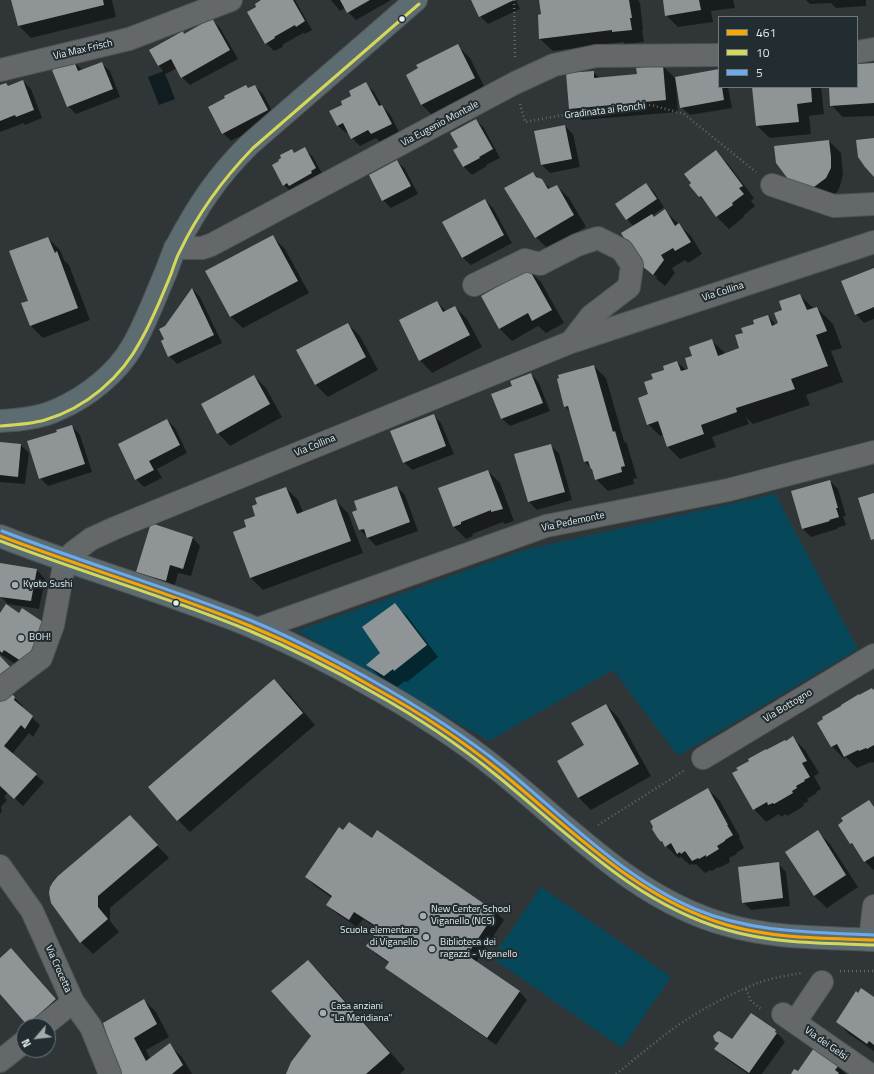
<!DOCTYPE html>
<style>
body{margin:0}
#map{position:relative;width:874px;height:1074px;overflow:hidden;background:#303638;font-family:"Titillium Web",sans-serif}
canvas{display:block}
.legend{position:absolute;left:718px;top:16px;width:140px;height:72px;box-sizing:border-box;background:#222d31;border:1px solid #70797d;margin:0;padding:5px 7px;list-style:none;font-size:12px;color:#e5ecee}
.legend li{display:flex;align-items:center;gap:8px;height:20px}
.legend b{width:20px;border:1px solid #70797d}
.north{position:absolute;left:16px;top:1018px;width:40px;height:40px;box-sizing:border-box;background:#222d31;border:1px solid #70797d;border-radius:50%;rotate:242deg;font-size:11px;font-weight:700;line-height:16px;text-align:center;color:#e5ecee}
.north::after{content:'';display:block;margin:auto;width:14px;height:18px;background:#a6acae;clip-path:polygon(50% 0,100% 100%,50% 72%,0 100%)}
</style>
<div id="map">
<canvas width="874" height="1074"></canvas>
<ul class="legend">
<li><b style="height:5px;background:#f7a600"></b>461</li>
<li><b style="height:5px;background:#d4d85a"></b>10</li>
<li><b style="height:5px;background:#6caaee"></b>5</li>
</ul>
<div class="north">N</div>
</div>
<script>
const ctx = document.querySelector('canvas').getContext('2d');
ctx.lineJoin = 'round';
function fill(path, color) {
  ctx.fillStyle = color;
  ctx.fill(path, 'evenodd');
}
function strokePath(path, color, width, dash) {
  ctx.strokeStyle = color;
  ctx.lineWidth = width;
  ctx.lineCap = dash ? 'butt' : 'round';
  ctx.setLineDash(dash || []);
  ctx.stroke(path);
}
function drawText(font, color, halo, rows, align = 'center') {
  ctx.font = font + ' "Titillium Web",sans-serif';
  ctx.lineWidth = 4;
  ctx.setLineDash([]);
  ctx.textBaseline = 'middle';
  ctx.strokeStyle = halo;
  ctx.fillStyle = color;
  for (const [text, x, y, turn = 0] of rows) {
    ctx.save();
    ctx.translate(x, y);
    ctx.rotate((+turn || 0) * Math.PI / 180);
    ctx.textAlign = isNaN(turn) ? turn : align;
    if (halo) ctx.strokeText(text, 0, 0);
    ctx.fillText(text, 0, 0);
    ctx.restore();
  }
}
const green = new Path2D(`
 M775,494L858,649L678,756L613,670L489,741L297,631L524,550Z
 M541,887L671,977L622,1048L492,958Z`);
const water = new Path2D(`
 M164,71L175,99L159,105L148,77Z`);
const shadow = new Path2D(`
 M12,0H112L116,17L31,38L19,26Z
 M264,0H295L312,30L305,34L303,33L282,45L283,47L274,51L266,43L257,7Z
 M331,0H391L356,20L348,12L345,8L340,11Z
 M472,0H516L520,9L488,24L480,16Z
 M540,0H638L640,3L643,30H642L644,42L625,44L623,42L553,51L540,39L542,15Z
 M664,0H733L735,8L711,11L713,22L678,27L666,15Z
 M806,0H866V6L836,8L831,3L810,4Z
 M212,20L220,28L238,59L190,85L182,77L177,68L166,74L158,65L185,35Z
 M458,46L470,58L486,90L434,117L422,105L407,75Z
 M74,62L82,70L101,63L110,71L120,97L76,114L68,106Z
 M874,64V116L843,117L831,105L830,87H857V65Z
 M663,66L675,78L718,70L719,87H728L732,108L690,115L681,107L677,83H676L678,112L582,120L570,108L593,72L600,78L638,75Z
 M23,81L31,89L42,118L25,125L24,123L0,132V86L6,84L9,87Z
 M366,84L374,92L382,106L390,114L399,132L380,142L376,138L360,146L352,138L348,132L346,133L337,125L343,105Z
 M246,86L249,89L255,86L263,94L276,118L231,141L223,133L226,98Z
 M753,87H821L824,114L809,116L811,134L770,138L757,126Z
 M476,120L484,128L500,158L486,165L487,166L472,175L464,167L454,150L459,148Z
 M565,126L573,134L580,167L550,173L542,165L535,132Z
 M829,141L841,153L843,175L840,186L838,191L833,195L801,191Z
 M305,149L313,157L324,177L292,193L284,185L280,161L291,150L295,154Z
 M716,152L728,164L754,198L751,201L755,206L743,216L744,217L729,229L717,217L691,185Z
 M397,161L405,169L418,194L391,208L383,200Z
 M533,173L551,189L557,186L569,198L586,227L548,249L536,237Z
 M646,184L654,192L664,207L652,216L654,218L665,211L691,236L702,254L688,263L685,260L672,268L675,273L665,286L654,277L656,279L657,277L649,271V272L642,265L634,227L627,219Z
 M485,200L493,208L512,243L471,265L462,257Z
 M273,237L285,249L309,293L243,328L230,316Z
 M48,238L60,250L64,260L69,265L90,320L43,338L31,326L29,302Z
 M874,269V319L864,323L856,314Z
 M528,270L541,282L564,323L546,333L538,326L512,341L500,329L482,297Z
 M193,289L200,297L222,343L177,364L169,356L166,327Z
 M800,295L814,309L817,308L833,324L842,348L831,351L843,382L806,395L810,405L753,424L746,417L749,424L712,437L716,447L680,459L668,447L664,435L660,436L648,424L649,395L654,379L677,362L686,370L689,369L693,357L711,340L724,352V355L741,349L744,333L755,324L768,316L776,325L779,324L783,310Z
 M437,302L446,311L455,307L467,319L482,347L432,373L420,360L400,321Z
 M348,324L360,336L378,370L328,397L316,385L298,351Z
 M594,366L606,378L624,441L627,444L637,478L633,479L634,484L608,491L596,479L594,471L585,462L570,412L565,406Z
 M531,374L539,383L550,411L510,426L501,418L513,386Z
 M254,376L266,388L282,417L230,446L218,433L202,405Z
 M433,415L441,423L454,454L412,470L404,462Z
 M167,420L175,428L187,453L157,469L162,478L144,487L136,479Z
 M72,426L80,435L92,472L48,486L40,478L58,433Z
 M0,443L21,445L29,453L25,484L0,482Z
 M550,445L559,453L572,500L537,510L529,502Z
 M488,471L500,483L514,521L505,524L503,522L472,534L473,536L466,539L453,526Z
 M830,481L838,489L846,516H843L846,525L837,528V529L811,537L803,529Z
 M397,487L405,495L418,531L376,546L360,530L353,513L358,511Z
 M286,488L298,500L303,512L335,500L348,513L363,553L263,590L251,578L247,528L257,516L258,504Z
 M192,537L200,546L191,576L178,573L174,588L145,579L137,571Z
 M0,564L37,570L45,579L39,609L8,604L0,596Z
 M394,604L407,616L438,657L407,682L405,681L397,687L380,677L368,665L382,654Z
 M19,614L49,627L61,639L36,675L17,661L15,664L0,654V615Z
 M0,657L9,692L23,706L22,708L40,725L33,737L29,733L12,754L44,782L23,806L8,792L4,797L7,800L1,807L2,811L0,814Z
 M274,680L287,692L315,725L190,832L178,820Z
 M874,690V762L872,763L871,762L857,768L846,757L844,759L832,746Z
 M606,705L618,717L651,776L591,810L579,798L558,761L585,746Z
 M793,738L805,750L819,773L814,776L821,789L816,792L817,793L807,799L809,801L803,804L804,806L787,816L786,814L781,817L779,814L766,822L754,809L786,742Z
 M708,789L720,801L740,837L739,838L744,848L736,853L737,854L729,858L730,862L719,868L718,867L712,871L710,870L705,873L696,864L694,865L692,864L690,865L681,857L678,858L661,841Z
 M869,801L874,806V869L873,870L865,861L859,851L851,843Z
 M130,816L169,858L110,908V921L119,932L93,954L81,942L52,903Z
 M344,831L372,840L496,912L504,920L476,962L519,991L527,1000L496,1045L395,975L387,967L389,963L376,954L368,946L379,930L363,919L357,927L336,913L327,905L332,898L314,885L306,877Z
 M818,832L830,844L858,887L827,908L814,896Z
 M778,863L786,872L790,906L751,910L743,902Z
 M11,949L23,961L68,1012L48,1026H29L0,993V959Z
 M308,961L324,977L405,1069L400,1074H287L313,1036Z
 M874,998V1051L849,1034L837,1021Z
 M144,1000L156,1012L169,1037L146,1050L150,1059L169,1045L182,1057L192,1074H121Z
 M775,1031L783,1039V1040L785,1042L762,1074H748L724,1057L716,1049L732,1040Z
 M815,1050L838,1066L846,1074H792L798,1073Z`);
const building = new Path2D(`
 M11,0H103L104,5L18,26Z
 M261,0H293L305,21L296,27L295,25L274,37L275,38L265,44L247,12L256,7L255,4Z
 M340,0H370L347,13Z
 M471,0H514L479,17Z
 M539,0H629L632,18H630L632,30L612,32V30L539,39L538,15L541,14Z
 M663,0H699L701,10L665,16Z
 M212,18L230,50L181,78L171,59L158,66L149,50L183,31L184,34Z
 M458,44L475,78L421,105L406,75L418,68L416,65Z
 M74,61L78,71L102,62L113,89L67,107L52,70Z
 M874,63V103L830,106L829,87H857V64Z
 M663,65L666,100L569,109L566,73L594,71V78L637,74L636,68Z
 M719,69V87H722L724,100L680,108L675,77Z
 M23,80L34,110L16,117L15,115L0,121V85L6,83L8,86Z
 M366,82L379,106L382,105L392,124L371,134L368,130L351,139L343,123L337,126L329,111L342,105L341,101L351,96L349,91Z
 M246,85L248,88L255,85L268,110L222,134L208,107L225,98L224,96Z
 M752,87H811L812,102L797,104L799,122L756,126Z
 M476,119L493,149L479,157L480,158L463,167L453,150L458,147L450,133Z
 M565,125L572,159L541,165L534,131Z
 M874,138V177L865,167L858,157L856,140Z
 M829,140L831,157V168L826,178L810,190L788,179L776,163L774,146Z
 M305,147L316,168L311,171L312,173L289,186L287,183L283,186L272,165L279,161L278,160L281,158L280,155L292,149L294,153Z
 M716,150L743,186L739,188L744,194L732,203L733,205L716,217L701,196L699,197L689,185L691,183L684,174Z
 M397,160L411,186L382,201L369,175Z
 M533,172L536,177L542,179L548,189L557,185L574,215L535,238L504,188Z
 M646,183L657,199L626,220L615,204Z
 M485,199L504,235L462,258L442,222Z
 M665,209L675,226L679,223L691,242L675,251L673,248L661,255L664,260L653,275L641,265L621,233L652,214L654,217Z
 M273,235L298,281L230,317L205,271Z
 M48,237L55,253L57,251L78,308L30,326L21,303L28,301L9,251Z
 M874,268V307L855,315L841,281Z
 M529,269L552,310L532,321L528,313L499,329L481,296Z
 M192,288L214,335L168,357L161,341L164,339L159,329L165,326Z
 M800,294L807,310L817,307L827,331L816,335L828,366L791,379L795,389L736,408L737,412L701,425L704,434L667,447L658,421L647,425L638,398L648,394L644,382L653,379L651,374L664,370L663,366L677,361L681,371L688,369L685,358L692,356L689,347L712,339L718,356L739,348L735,335L743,333L741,328L754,324L753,320L768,315L772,326L778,323L774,313L782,310L779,301Z
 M437,301L443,312L455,306L470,335L419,361L399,320Z
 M348,323L366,357L315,385L296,350Z
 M594,365L613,432L615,431L625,466L621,467L622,472L595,480L592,469H591L588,461L584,462L568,406L564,407L557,379L559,378L558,375Z
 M531,373L543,403L501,419L491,394L512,386L510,381Z
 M254,375L270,404L217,434L201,404Z
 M434,414L446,446L403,463L390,431Z
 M167,419L180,445L149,461L154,470L135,480L118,444Z
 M72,425L85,464L39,479L27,441L57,432L56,430Z
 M0,442L21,444L18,477L0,475Z
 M551,444L565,492L528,502L514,454Z
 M488,470L503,509L491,512V510L461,522V524L453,527L438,488Z
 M830,480L838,508H836L839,517L829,520L830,521L802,529L791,491Z
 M397,486L410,522L367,538L364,529L359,530L352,512L357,510L354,501Z
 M286,487L297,514L336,499L351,541L250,578L233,532L246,527L244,520L255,516L252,506L257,504L255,498Z
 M874,493V539L871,540L858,498Z
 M151,523L193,537L183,569L170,565L166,581L136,572Z
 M0,563L37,569L31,601L0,597Z
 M395,603L427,645L394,671L393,669L384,676L366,665L380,653L362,627Z
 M6,604L19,613L22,608L49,626L24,663L4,650L2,653L0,651V613Z
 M0,656L14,671L0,685Z
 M274,679L303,713L177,821L148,787Z
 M5,688L15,697L14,700L33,716L25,729L21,725L4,746L37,774L14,799L0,786V693Z
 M872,688L873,690L874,689V745L867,749L866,748L859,751L858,750L844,757L837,744L831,747L817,723L823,719L822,717L841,706V705L859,694V695Z
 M606,704L639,764L578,798L557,761L584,745L571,723Z
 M793,736L807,761L802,763L810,777L804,780L805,781L796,786L797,788L792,791L793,793L774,804L773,803L768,805L767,802L753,810L732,773L738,770L736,768L749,761L748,759L766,749V750L785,740L786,741Z
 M708,788L728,825H727L733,835L725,840V841L717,846L719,849L706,857V855L699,859L698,858L692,861L685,851L681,854L680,852L677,854L671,843L665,847L662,841L661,842L657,837L652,829L653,827L650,821Z
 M869,800L874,807V856L864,862L852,843L850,844L838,825L843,821L841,818Z
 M130,815L158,845L98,896V907L108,919L80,943L51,903L49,893L50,887L53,882L58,876Z
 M349,822L372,838L377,830L496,912L467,955L520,991L487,1038L385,968L389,962L366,946L379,928L354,912L349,920L326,905L332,896L305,877L339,827L343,830Z
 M818,830L846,875L814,896L785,852Z
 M779,862L783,898L742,903L738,867Z
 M11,948L56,999L27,1025L0,994V958Z
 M308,960L390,1053L366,1074H286L291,1062L311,1036L271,991Z
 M861,988L874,997V1045L869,1041L867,1044L836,1022L856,991L858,993Z
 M144,999L157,1024L134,1038L146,1061L170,1043L183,1065L172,1074H120L103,1023Z
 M751,1013L776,1030L775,1032L777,1033L749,1073L714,1049L719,1043L715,1041L713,1036L717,1032L719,1031L732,1039Z
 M814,1048L839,1065L835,1070L839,1073L838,1074H791L794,1069L798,1071Z`);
const path = new Path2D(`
 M514,0L515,59
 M520,104L525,122L557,116L622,107L651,105L684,114L756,172
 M598,825L685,770
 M840,971H874
 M746,989L751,1001L762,1010
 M616,1074C630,1063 643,1052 657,1041C687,1017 722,997 758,983C772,978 788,975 803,973`);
const minor = new Path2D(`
 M857,52L874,49
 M0,70L129,39L231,0
 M772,185L834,206L874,204
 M175,248H202L211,245L515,83L554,65L596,56L719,55
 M474,285L525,260L540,264L577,245L598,238L622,250L632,265L629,287L591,316L571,342
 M257,629L546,526L728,490L874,452
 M0,690L9,682L41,658L53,625L65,560L75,551L91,539L115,528L571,342L874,242
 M703,758L874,655
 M0,866L32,911L73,1002L91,1027L110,1074
 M870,940L874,906
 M783,1014L869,1074
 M795,1022L822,982
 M43,1026L73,1002
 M0,1061L24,1042`);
const major = new Path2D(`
 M0,421C20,420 41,418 59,409C87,397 117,373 132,347C146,323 155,297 166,272C169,264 172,255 176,247C197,207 218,175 250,144L416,0
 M0,536C70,564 143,585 214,612C265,630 314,654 361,680C410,707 454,734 497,769C569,826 635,900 727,925C775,939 825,937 874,940`);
const bus1 = new Path2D(`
 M0,536C83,568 168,592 250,626C294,644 337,666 378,690C420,713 460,739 497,769C569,827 635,898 727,925C775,939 825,938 874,940`);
const bus2 = new Path2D(`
 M0,426C15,425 31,424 45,420C86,408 122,377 141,340C153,319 162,296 171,274C174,266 176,258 180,251C198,213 224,178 253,148L419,4
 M0,541C83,573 168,597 250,631C293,649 334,670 374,693C417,717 458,744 496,775C568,833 635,904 727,930C775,944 825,943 874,945`);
const bus3 = new Path2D(`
 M2,531C84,563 170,588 252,621C291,637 329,657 366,677C414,704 460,732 502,766C563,816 621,877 695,909C752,933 813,932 874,935`);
const markers = [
 [402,19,3.5,"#e5ecee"],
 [15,585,4,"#a6acae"],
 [176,603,3.5,"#e5ecee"],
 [21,638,4,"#a6acae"],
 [423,916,4,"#a6acae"],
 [426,937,4,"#a6acae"],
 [432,949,4,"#a6acae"],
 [323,1013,4,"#a6acae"]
];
const streetNames = [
 ["Via Max Frisch",83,50,-13],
 ["Gradinata ai Ronchi",605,111,-7],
 ["Via Eugenio Montale",440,124,-28],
 ["Via Collina",723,292,-18],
 ["Via Collina",315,446,-22],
 ["Via Pedemonte",573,522,-12],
 ["Via Bottogno",788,706,-31],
 ["Via Crocetta",58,969,66],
 ["Via dei Gelsi",826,1044,35]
];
const poiNames = [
 ["Kyoto Sushi",23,585],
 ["BOH!",29,638],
 ["New Center School",431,910],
 ["Viganello (NCS)",431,922],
 ["Scuola elementare",418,931,"right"],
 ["di Viganello",418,943,"right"],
 ["Biblioteca dei",440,943],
 ["ragazzi - Viganello",440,955],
 ["Casa anziani",331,1007],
 ["\"La Meridiana\"",331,1019]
];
fill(green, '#064859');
fill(water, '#0f1d21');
fill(shadow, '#0007');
fill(building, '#8f9496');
strokePath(minor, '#4e5354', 24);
strokePath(major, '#4e5354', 24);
strokePath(path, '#636768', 2.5, [1, 3]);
strokePath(minor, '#646869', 22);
strokePath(major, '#5c6c70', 22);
strokePath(bus1, '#f7a600', 3);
strokePath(bus2, '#d4d85a', 3);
strokePath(bus3, '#6caaee', 3);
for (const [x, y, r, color] of markers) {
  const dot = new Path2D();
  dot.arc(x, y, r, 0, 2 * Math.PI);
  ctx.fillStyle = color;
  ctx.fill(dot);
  strokePath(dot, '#222d31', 1.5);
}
drawText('10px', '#e5ecee', '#222d31', streetNames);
drawText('10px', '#e5ecee', '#222d31', poiNames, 'left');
</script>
